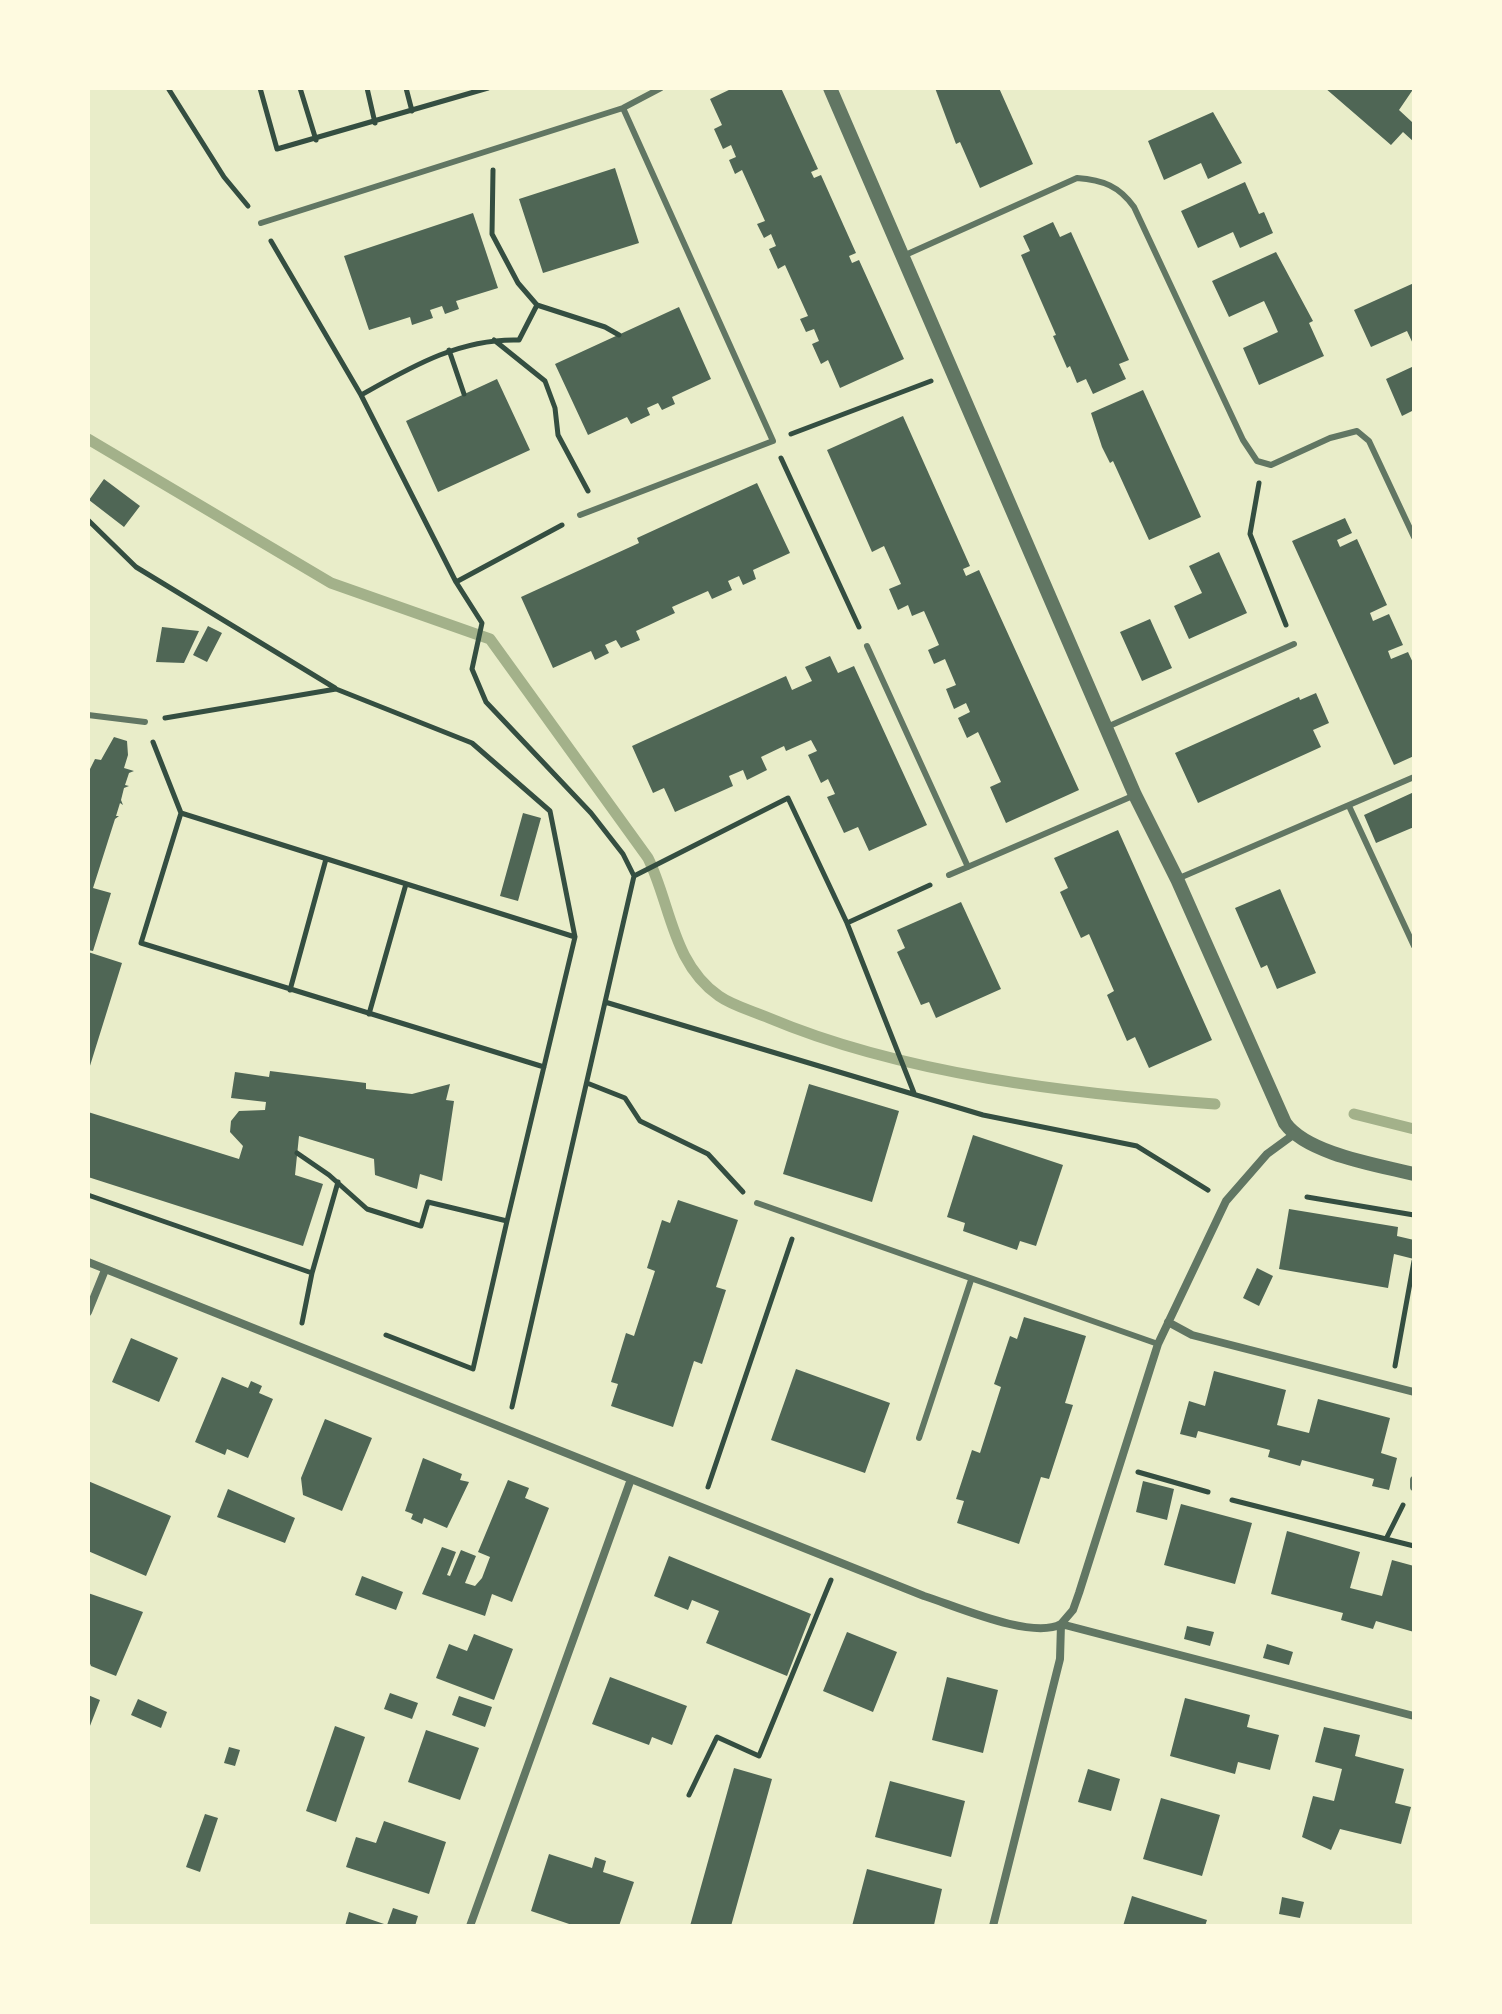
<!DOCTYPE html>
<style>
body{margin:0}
#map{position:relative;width:1502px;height:2014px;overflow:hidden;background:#e9edc9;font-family:Quicksand,sans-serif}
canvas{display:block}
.frame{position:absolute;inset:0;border:90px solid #fefae0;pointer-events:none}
</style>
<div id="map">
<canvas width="1502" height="2014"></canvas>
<div class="frame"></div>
</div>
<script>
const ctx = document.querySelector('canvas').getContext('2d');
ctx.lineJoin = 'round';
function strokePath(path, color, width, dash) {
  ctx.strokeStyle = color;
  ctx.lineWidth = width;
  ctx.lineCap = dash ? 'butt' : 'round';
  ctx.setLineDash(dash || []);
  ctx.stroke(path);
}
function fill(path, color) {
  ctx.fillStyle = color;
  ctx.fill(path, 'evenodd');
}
const stream = new Path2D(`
 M88,439L331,583L490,639L648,858C671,905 672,963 719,996C733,1006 753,1011 769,1018C902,1074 1071,1094 1215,1104
 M1354,1114L1414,1129`);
const building = new Path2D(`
 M733,88H781L818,169L811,172L814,178L821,175L856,253L849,256L852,263L859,260L904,359L840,388L828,360L821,364L812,344L819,341L814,329L806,332L800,319L808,316L785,265L778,269L769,249L776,246L771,234L764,238L757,224L765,221L742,170L735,174L729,160L736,157L731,145L723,149L714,129L722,125L710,99Z
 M935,88H999L1033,164L980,188L960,142L956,144Z
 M1325,88H1414L1399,110L1412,122L1414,119V142L1403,132L1391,145Z
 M1213,112L1242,163L1208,179L1201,163L1164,180L1148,141Z
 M615,168L639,243L543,273L519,199Z
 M1245,182L1259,214L1264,212L1273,233L1240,248L1233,232L1198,248L1181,211Z
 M473,213L498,288L456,301L459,309L445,314L442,306L430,310L433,318L412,325L410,317L369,330L344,256Z
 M1053,222L1060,237L1071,232L1129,360L1119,364L1126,379L1093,394L1086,379L1077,383L1070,366L1067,368L1053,336L1056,335L1021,255L1030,251L1023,236Z
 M1276,252L1313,321L1309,323L1324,356L1259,385L1243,348L1278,332L1271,316L1264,301L1229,317L1212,281Z
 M1414,283V346L1407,331L1371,347L1354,310Z
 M679,307L711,379L672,397L675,404L662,410L658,403L647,408L650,415L631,424L627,417L588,435L555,364Z
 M1414,366V410L1402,416L1386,379Z
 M497,379L530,450L438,492L406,421Z
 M1143,390L1201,517L1149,540L1113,461L1110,463L1102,447L1091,413Z
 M903,416L970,566L963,569L966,576L979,570L1079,790L1006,823L990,787L1001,782L978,732L967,738L958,718L970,712L966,703L954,709L946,689L956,685L945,659L934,664L928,650L939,645L924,611L912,616L908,605L898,610L889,589L901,584L884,546L872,552L827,450Z
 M104,479L140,506L124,527L89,500Z
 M757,483L790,553L753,570L756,579L743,585L739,576L728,581L732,590L712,599L708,591L672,607L675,613L636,631L640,640L621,648L616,640L605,645L609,653L595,660L591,651L553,668L521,597L639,543L637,538Z
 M1345,518L1352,533L1337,540L1340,547L1357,539L1387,605L1370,613L1373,621L1389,614L1403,645L1388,651L1391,659L1408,652L1414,665V756L1394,765L1292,541Z
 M1219,552L1247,613L1189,639L1174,606L1202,593L1189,566Z
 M1150,619L1172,668L1142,681L1120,632Z
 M208,626L222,633L207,662L193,655Z
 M162,627L199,631L184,663L156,662Z
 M830,656L838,673L854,666L927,825L869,851L858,827L844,833L827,797L835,794L828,779L821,783L808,755L817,751L811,740L786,751L784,746L761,757L767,770L747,780L743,770L729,776L733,786L675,812L664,788L653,793L632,746L786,676L792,690L812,681L805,667Z
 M1316,693L1329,723L1313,730L1321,747L1198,803L1175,753L1299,697L1300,700Z
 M114,737L127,741L128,755L124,768L134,771L129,773L125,785L129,786L124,788L121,800L123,805L120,803L116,816H119L115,819L93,888L111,893L93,951L88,950V773L95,759L101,760Z
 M1414,792V827L1376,843L1364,815Z
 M523,813L541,818L518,901L500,896Z
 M1118,830L1212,1040L1149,1068L1135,1037L1127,1041L1107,995L1114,991L1089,934L1081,938L1060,892L1068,888L1054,858Z
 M1280,889L1316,973L1277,989L1267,965L1261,968L1235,908Z
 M961,902L1001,989L936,1018L929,1002L921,1005L897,952L905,948L897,930Z
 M88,952L122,963L89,1069H88Z
 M270,1071L366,1083V1089L412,1094L450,1084L446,1100L454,1101L442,1181L420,1174L417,1189L375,1175L374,1159L299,1136L295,1175L323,1184L303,1246L88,1177V1112L239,1159L243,1146L230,1132L231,1121L239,1111L265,1110L266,1102L231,1098L235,1072L269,1077Z
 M809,1084L899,1111L872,1202L783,1174Z
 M973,1135L1063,1165L1036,1246L1020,1241L1017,1250L963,1231L965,1223L947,1217Z
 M678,1200L738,1220L716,1287L726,1290L702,1364L694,1361L673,1427L611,1406L618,1384L611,1382L626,1333L634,1336L655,1271L647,1268L662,1220L670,1223Z
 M1289,1209L1398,1227L1397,1236L1414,1240V1259L1394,1254L1388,1288L1279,1269Z
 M1257,1268L1273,1276L1259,1306L1243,1298Z
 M1024,1317L1086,1336L1065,1403L1073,1405L1049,1479L1041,1477L1019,1544L957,1523L964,1501L956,1499L972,1450L980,1453L1001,1387L994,1384L1010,1336L1017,1339Z
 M131,1338L178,1358L159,1402L112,1382Z
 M796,1369L890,1403L865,1473L771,1440Z
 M1214,1371L1286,1390L1277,1425L1309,1433L1318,1399L1390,1418L1381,1453L1397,1458L1389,1490L1372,1486L1374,1479L1302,1460L1300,1466L1268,1457L1270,1450L1198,1431L1196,1438L1180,1434L1189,1401L1205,1406Z
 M222,1377L248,1388L251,1381L262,1386L259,1393L273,1399L248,1458L227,1449L225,1455L195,1442Z
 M325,1419L372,1438L342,1511L303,1495L301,1478Z
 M423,1458L462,1474L460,1480L469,1482L447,1528L424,1518L422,1524L411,1519L413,1514L405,1511Z
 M508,1480L529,1488L525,1498L549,1508L512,1602L492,1594L485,1616L422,1594L442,1547L456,1552L447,1575L450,1576L461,1550L476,1556L465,1583L475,1586L482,1578L490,1557L478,1552Z
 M88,1481L171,1516L146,1576L88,1551Z
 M1143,1481L1174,1489L1167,1520L1136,1512Z
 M228,1489L295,1518L285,1543L217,1517Z
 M1181,1504L1252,1523L1235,1584L1164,1565Z
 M1287,1531L1360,1552L1350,1588L1382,1596L1392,1560L1414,1566V1632L1376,1621L1373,1629L1341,1620L1343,1613L1271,1594Z
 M669,1556L811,1614L787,1676L706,1643L719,1611L692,1600L688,1610L654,1596Z
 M362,1576L403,1592L396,1610L355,1595Z
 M88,1593L143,1612L116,1676L91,1666L88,1659Z
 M1187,1626L1214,1632L1210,1646L1184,1639Z
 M847,1632L897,1652L873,1712L823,1691Z
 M474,1634L513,1649L494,1700L436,1678L449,1644L467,1651Z
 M1267,1644L1293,1652L1289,1665L1263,1658Z
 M610,1677L687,1706L672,1745L652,1737L649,1745L592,1724Z
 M947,1677L998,1690L983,1753L932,1740Z
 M390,1693L418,1703L412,1719L384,1709Z
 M88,1695L100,1700L88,1731Z
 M459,1696L492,1707L485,1727L452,1715Z
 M1185,1698L1250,1715L1247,1727L1279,1735L1270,1770L1238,1762L1235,1774L1170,1756Z
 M138,1699L167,1712L161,1728L131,1715Z
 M335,1726L365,1737L336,1822L306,1811Z
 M1324,1727L1360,1735L1355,1756L1404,1769L1395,1803L1411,1807L1401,1844L1340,1829L1331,1850L1302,1837L1313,1796L1334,1801L1342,1769L1315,1762Z
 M426,1730L479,1748L460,1800L408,1782Z
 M229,1747L240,1750L235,1766L224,1763Z
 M734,1768L772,1779L731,1926H690Z
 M1088,1769L1120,1779L1111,1811L1078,1802Z
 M890,1781L965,1801L951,1857L875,1837Z
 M1161,1798L1220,1815L1202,1876L1143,1859Z
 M205,1814L218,1818L200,1872L186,1867Z
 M384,1821L446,1842L429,1894L346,1867L356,1837L376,1843Z
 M549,1854L592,1868L595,1857L606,1861L603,1872L634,1882L619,1926H575L531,1911Z
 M867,1869L942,1889L934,1925L852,1926Z
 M1132,1896L1207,1920L1205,1926H1123Z
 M1282,1897L1304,1902L1300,1918L1279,1914Z
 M393,1908L418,1916L415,1926H345L349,1912L387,1925Z`);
const path = new Path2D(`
 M168,88L224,177L248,206
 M260,88L277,149L488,88
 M300,88L316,140
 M367,88L375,123
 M406,88L412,111
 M493,170L492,234L518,283L537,305L605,327L619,335
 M271,241L361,395L456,582L482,623L472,669L486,702L591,813L623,854L634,876
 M494,340L545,381L555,408L558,435L588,491
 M449,350L464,394
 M361,395C411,367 460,338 519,340L537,305
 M791,434L931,381
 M781,458L859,627
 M1259,483L1250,534L1286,625
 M88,520L136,567L335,688
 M456,582L562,525
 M165,718L336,689L472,743L550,811L575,937L507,1221L428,1202L421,1226L367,1209L329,1175L297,1153
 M153,742L181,813L575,937
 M181,813L141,943L544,1067
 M847,923L930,885
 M290,990L326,859
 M605,1002L983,1115L1137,1146L1208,1190
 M369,1014L406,884
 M587,1083L625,1098L640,1121L708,1154L743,1192
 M88,1195L312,1273L338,1182
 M1307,1197L1414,1215
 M302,1323L312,1273
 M386,1335L473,1369L507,1221
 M1395,1366L1414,1261
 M512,1407L634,876L788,798L847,923L914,1093
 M1138,1472L1208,1492
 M708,1487L792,1239
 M1232,1500L1386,1539L1403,1505
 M1386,1539L1414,1546
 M689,1795L717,1737L759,1756L831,1580`);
const service = new Path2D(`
 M261,223L623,108L661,88
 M903,256L1077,178C1103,180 1119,186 1134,207L1243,440L1257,461L1271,465L1330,438L1357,431L1369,441L1414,537
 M580,515L773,441L623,108
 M867,646L968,867
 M88,715L145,722
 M1107,727L1294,644
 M1349,806L1414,946
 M949,875L1135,795
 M1177,879L1414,777
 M757,1203L1158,1344
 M919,1438L971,1280`);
const minor = new Path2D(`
 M88,1262L924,1596C956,1606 1032,1640 1061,1624L1414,1716
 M88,1312L105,1270
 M1168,1322L1192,1335L1414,1392
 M1414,1480V1487
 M470,1926L631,1479
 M993,1926L1060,1659L1061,1624L1073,1610L1079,1593L1158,1344L1226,1201L1267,1154L1293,1135`);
const tertiary = new Path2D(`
 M830,88L1135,795L1177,879L1285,1123C1307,1154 1378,1165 1414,1174`);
strokePath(stream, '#a3b18a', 11);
fill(building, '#4f6655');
strokePath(path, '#344e41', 5);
strokePath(service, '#617663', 6);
strokePath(minor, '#617663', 8);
strokePath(tertiary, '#617663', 14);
</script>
